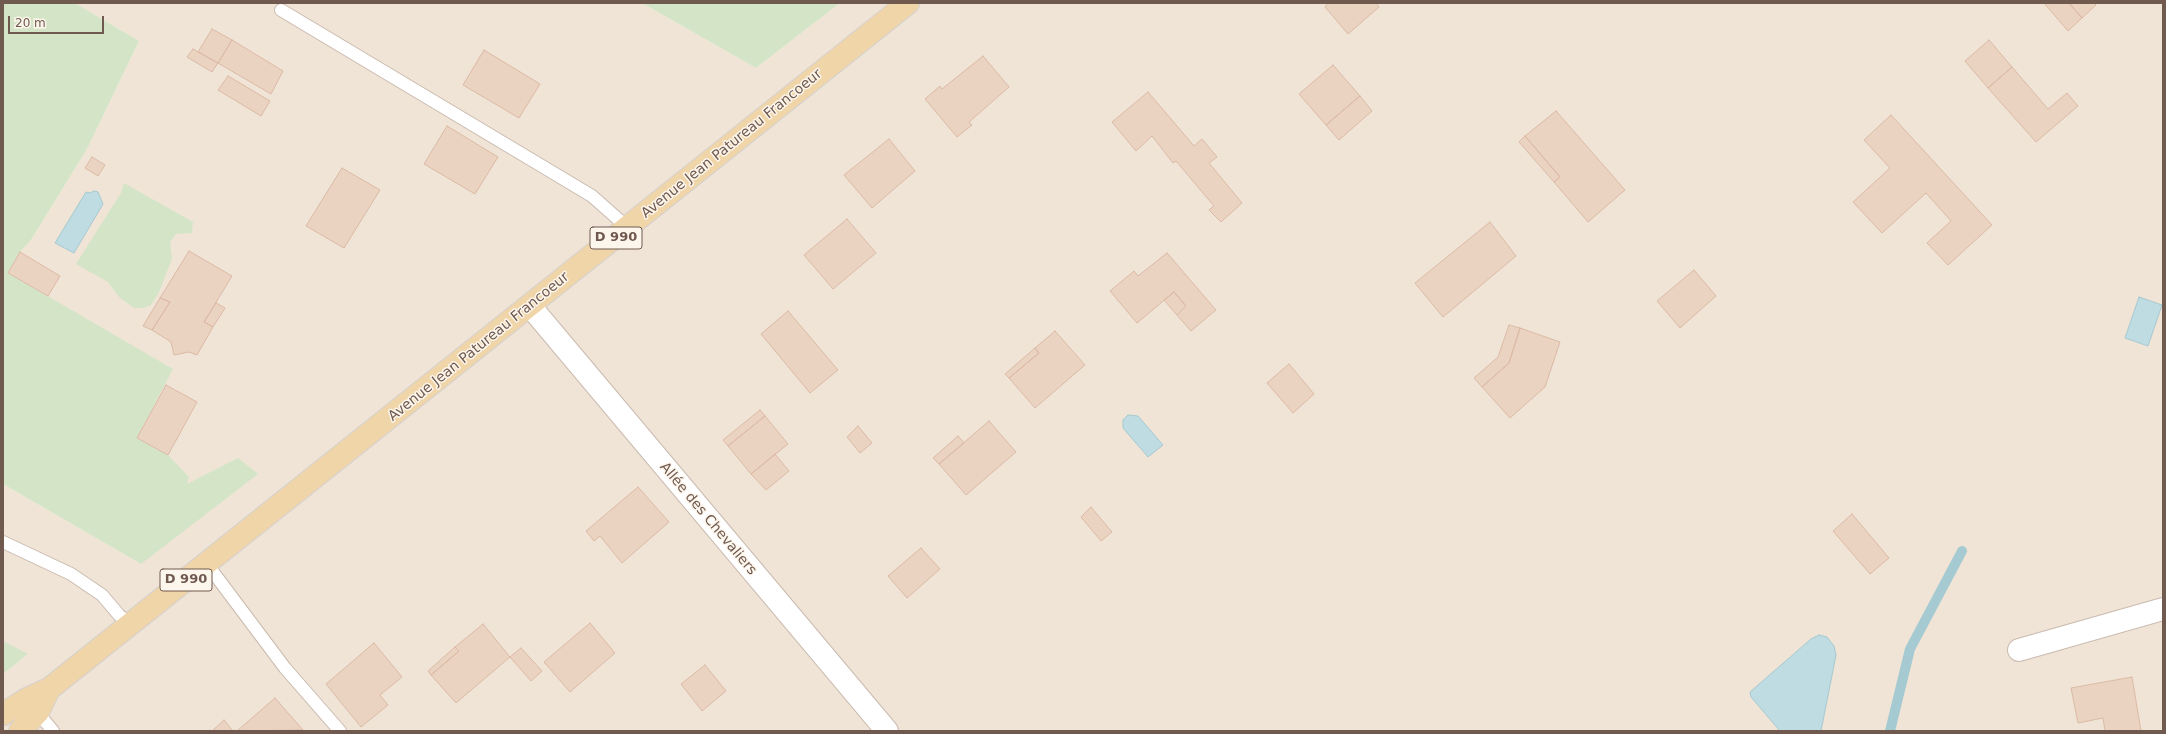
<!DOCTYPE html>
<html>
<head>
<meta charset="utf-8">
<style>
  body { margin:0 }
  #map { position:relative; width:2166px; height:734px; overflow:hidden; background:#f9f2e7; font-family:"DejaVu Sans",sans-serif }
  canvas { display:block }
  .frame { position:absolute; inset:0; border:4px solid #705a4f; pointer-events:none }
  .scale { position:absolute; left:8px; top:16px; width:96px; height:18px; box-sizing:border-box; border:2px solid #705a4f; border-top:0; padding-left:5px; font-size:12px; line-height:14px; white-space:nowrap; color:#705a4f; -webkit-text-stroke:3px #fdf6ed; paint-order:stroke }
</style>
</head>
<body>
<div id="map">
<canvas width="2166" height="734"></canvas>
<div class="frame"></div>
<div class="scale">20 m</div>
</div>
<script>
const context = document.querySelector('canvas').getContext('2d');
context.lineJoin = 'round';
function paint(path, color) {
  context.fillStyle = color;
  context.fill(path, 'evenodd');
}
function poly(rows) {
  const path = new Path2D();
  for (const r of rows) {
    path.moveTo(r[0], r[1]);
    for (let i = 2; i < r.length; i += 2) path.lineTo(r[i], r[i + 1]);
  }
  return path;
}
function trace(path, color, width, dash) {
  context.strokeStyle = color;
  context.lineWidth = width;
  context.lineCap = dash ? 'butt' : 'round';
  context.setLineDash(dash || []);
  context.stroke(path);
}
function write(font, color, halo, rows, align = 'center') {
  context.font = font + ' "DejaVu Sans",sans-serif';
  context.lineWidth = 3;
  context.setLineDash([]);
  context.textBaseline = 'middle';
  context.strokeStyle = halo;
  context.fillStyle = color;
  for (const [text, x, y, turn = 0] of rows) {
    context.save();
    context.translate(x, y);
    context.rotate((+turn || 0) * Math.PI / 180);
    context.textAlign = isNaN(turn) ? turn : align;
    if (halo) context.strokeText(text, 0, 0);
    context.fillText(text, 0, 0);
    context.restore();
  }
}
paint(poly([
  [75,3,642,3,756,68,840,3,2163,3,2163,731,3,731,3,674,27,655,3,641,3,484,141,564,19,407,48,296,8,273,20,252,31,240,87,149,139,41]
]), '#f0e4d6');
paint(poly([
  [3,3,75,3,139,41,87,149,31,240,20,252,8,273,173,369,137,438,168,455,189,477,187,484,238,458,258,474,141,564,3,484],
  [642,3,840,3,756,68],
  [124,183,193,222,192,233,176,234,170,242,172,259,159,292,151,305,144,308,134,308,119,297,108,282,76,264,121,193],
  [3,641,28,654,3,674]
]), '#d4e5c7');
const water = poly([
  [94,191,98,192,103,204,74,253,55,243,86,192,90,193,94,191],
  [2139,297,2162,305,2148,346,2125,338,2139,297],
  [1128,415,1138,416,1163,445,1148,457,1123,428,1123,420,1128,415],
  [1819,635,1827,637,1834,646,1836,655,1821,731,1780,731,1751,697,1750,692,1811,639,1819,635]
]);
paint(water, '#bedce1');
trace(water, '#a6cad1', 1);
trace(poly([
  [1890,731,1910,649,1962,551]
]), '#a6cad1', 10);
const building = poly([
  [1328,3,1376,3,1379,7,1348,34,1325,7,1328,3],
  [2044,3,2069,3,2082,18,2068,31,2044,3],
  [2069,3,2094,3,2096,5,2082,18,2069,3],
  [212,29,232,40,218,63,198,52,212,29],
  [232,40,283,71,271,94,218,63,232,40],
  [1989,40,2012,67,1988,88,1965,61,1989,40],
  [193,49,218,63,212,72,187,57,193,49],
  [484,50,540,84,519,118,463,85,484,50],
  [983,56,1009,87,969,122,972,125,957,137,925,99,940,86,942,89,983,56],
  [1333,65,1360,96,1326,125,1299,94,1333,65],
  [2012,67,2048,109,2067,93,2078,106,2036,142,1988,88,2012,67],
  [228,76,270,101,261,116,218,90,228,76],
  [1148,92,1194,146,1202,139,1217,157,1209,163,1242,203,1221,222,1209,210,1214,206,1176,161,1173,163,1152,136,1136,151,1112,122,1148,92],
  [1360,96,1372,111,1339,140,1326,125,1360,96],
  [1556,111,1625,190,1588,222,1554,182,1560,177,1525,136,1556,111],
  [1891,115,1992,225,1948,265,1927,243,1951,221,1926,193,1882,233,1853,202,1890,168,1864,140,1891,115],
  [447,126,498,157,475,194,424,164,447,126],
  [1525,136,1560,177,1554,182,1519,142,1525,136],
  [889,139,915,171,872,208,844,175,889,139],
  [92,157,105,165,98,176,85,168,92,157],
  [342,168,380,190,344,248,306,226,342,168],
  [847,219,876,253,833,289,804,255,847,219],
  [1490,222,1516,256,1443,317,1415,283,1490,222],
  [189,251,232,276,204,322,213,327,197,355,189,352,174,355,171,342,152,330,170,302,160,298,189,251],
  [20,252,60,276,48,296,8,273,20,252],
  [1167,253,1216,310,1191,331,1177,315,1186,306,1174,292,1137,323,1110,291,1134,271,1138,276,1167,253],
  [1694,270,1716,296,1680,328,1657,301,1694,270],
  [1174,292,1186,306,1177,315,1164,300,1174,292],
  [160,298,170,302,152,330,143,326,160,298],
  [216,303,225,308,213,327,204,322,216,303],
  [788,311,838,370,810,393,761,334,788,311],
  [1509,325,1520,328,1509,363,1482,387,1474,378,1498,357,1509,325],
  [1520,328,1560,342,1545,387,1510,418,1482,387,1509,363,1520,328],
  [1055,331,1085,365,1035,408,1009,378,1039,353,1035,348,1055,331],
  [1035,348,1039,353,1009,378,1005,374,1035,348],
  [1289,364,1314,394,1293,413,1267,383,1289,364],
  [166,385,197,402,168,455,137,438,166,385],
  [760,410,765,416,728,446,723,440,760,410],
  [765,416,788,444,751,474,728,446,765,416],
  [989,421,1016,452,966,495,939,464,989,421],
  [858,426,872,443,860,453,847,437,858,426],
  [958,436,964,443,939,464,933,458,958,436],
  [775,454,789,471,766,490,751,474,775,454],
  [638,487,669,522,622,563,600,536,594,541,586,531,638,487],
  [1091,507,1112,532,1101,541,1081,517,1091,507],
  [1852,514,1889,558,1870,574,1833,531,1852,514],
  [921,548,940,569,907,598,888,576,921,548],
  [590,623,615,653,570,692,544,662,590,623],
  [483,624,510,657,456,703,431,675,459,651,455,647,483,624],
  [374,643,402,677,380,695,388,705,361,727,326,684,374,643],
  [455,647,459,651,431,675,428,671,455,647],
  [521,648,542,671,531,681,510,657,521,648],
  [705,665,726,691,702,711,681,684,705,665],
  [2132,677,2141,731,2105,731,2103,718,2078,723,2071,688,2132,677],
  [275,698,303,730,237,731,275,698],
  [224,720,233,731,212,731,224,720]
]);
paint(building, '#ebd3c2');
trace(building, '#dcbaa5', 1);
const lane = poly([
  [281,10,592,196,628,228],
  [3,542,71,574,102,595,119,615,131,625],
  [207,564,285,668,340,731],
  [34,708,53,731]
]);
const street = poly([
  [530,306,887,731],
  [2019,650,2163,609]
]);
const primary = poly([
  [3,714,27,699,49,689,908,3],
  [20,731,38,712,49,689]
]);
trace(lane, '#cabaaf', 14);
trace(street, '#cabaaf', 24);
trace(primary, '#d7d1ce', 24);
trace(lane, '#fff', 12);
trace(street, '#fff', 22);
trace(primary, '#f0d5a8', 22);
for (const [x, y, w] of [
  [616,238,52],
  [186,580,52]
]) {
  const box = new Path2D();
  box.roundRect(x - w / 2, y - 11, w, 22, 3);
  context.fillStyle = '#fdf6ed';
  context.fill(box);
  trace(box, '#705a4f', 1);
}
write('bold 13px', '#705a4f', null, [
  ["D 990",616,238],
  ["D 990",186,580]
]);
write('14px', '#705a4f', '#fdf6ed', [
  ["Avenue Jean Patureau Francoeur",732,144,-39],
  ["Avenue Jean Patureau Francoeur",479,347,-39],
  ["Allée des Chevaliers",708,519,50]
]);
</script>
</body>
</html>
